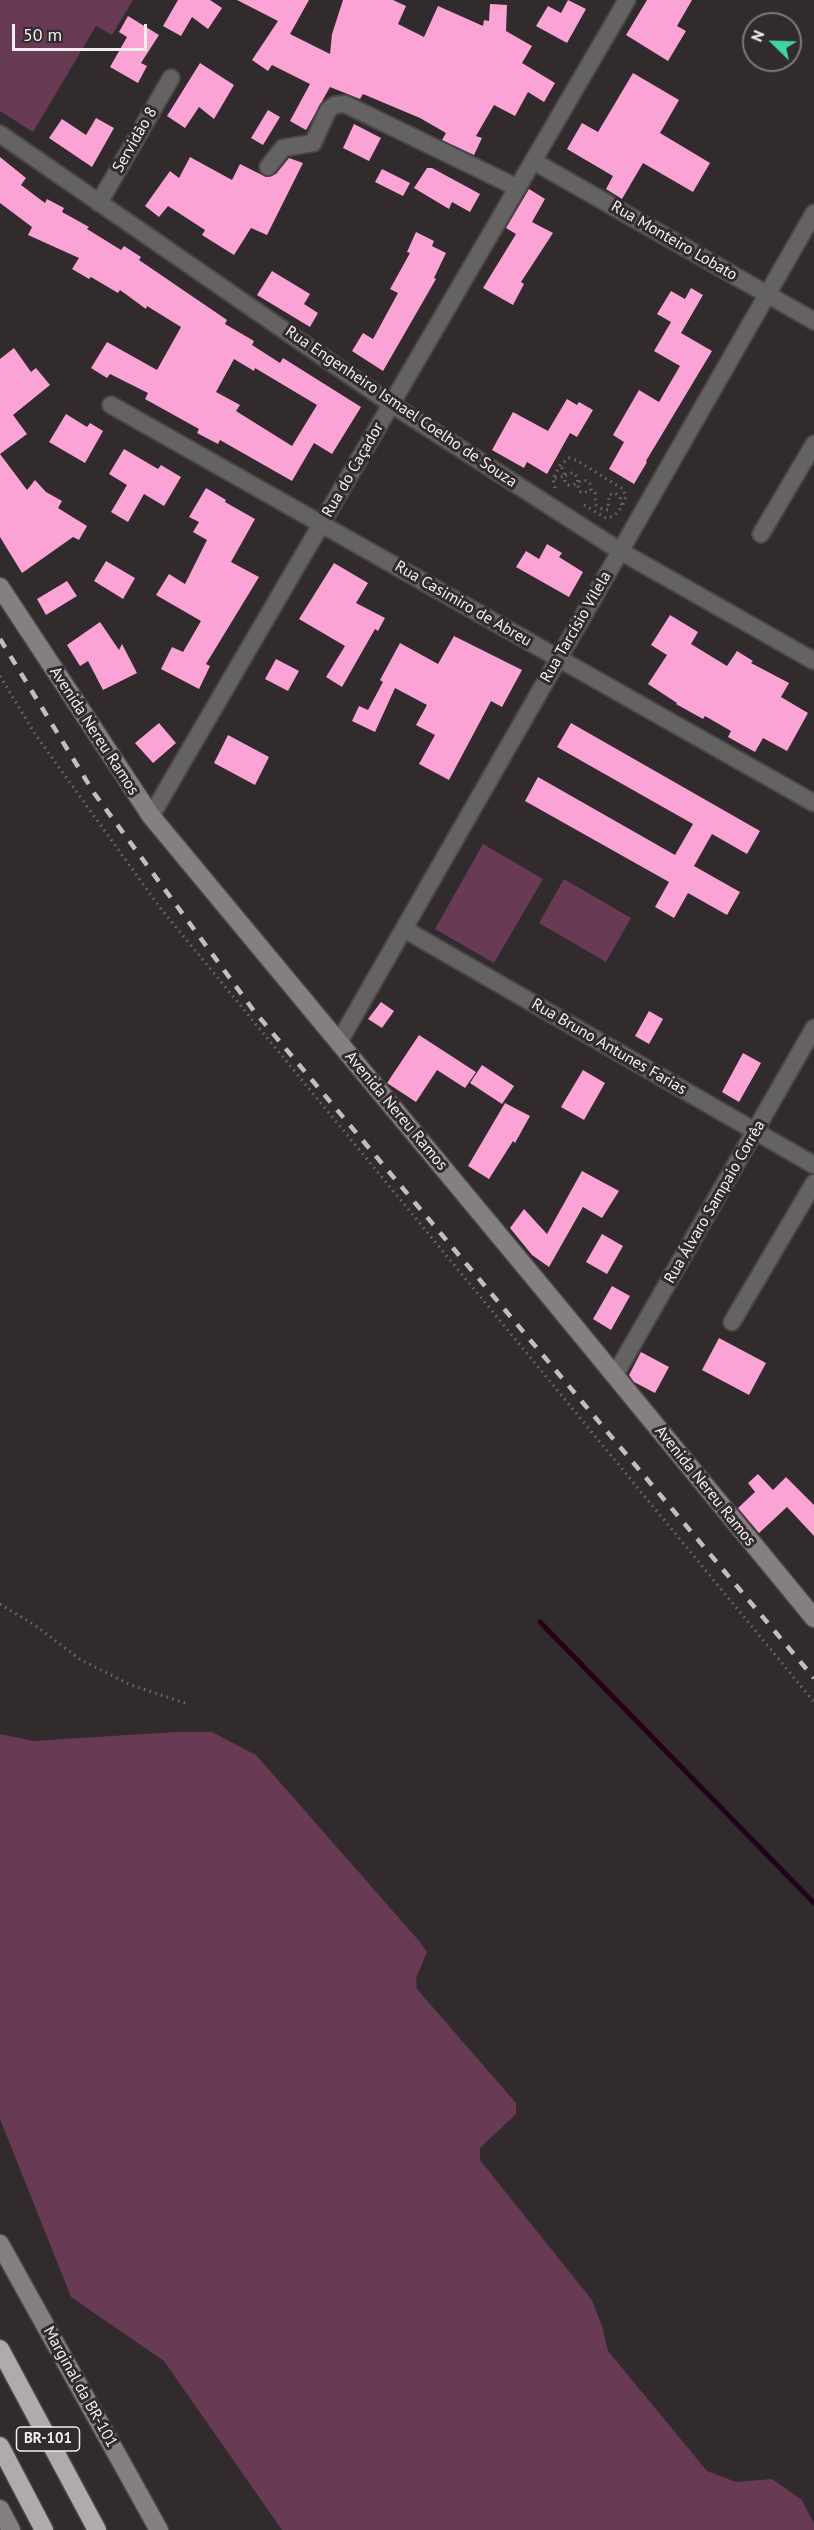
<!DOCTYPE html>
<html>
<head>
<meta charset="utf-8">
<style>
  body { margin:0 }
  #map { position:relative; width:814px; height:2530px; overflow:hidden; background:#312b2e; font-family:"PT Sans",sans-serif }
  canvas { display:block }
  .north { position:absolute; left:742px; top:12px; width:60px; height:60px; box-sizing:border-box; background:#312b2e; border:2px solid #7e797c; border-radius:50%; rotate:293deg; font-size:16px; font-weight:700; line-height:24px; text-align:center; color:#f2eef0 }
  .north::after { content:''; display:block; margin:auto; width:21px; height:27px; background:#41d4a1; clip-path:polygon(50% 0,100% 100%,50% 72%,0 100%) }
  .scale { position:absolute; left:12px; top:24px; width:135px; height:27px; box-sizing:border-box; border:3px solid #f2eef0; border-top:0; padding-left:8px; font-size:18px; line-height:21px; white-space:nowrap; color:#f2eef0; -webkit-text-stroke:4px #312b2e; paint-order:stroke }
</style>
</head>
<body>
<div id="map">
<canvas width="814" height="2530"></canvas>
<div class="north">N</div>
<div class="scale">50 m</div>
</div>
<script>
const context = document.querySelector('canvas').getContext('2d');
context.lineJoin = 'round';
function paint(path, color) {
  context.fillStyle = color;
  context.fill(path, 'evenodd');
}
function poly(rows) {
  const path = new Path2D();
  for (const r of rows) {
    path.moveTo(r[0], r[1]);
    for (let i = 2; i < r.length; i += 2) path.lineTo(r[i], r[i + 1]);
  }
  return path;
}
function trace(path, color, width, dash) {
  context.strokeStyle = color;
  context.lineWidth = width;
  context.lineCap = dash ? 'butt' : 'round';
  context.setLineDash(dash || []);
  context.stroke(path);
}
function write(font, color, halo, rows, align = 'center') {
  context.font = font + ' "PT Sans",sans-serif';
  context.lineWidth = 6;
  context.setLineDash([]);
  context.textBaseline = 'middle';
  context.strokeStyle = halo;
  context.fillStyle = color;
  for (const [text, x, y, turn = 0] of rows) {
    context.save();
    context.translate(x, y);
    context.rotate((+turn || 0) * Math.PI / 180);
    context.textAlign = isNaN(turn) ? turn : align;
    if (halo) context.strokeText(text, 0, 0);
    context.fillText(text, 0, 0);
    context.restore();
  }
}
paint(poly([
  [0,0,133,0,112,35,96,26,33,132,0,111],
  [483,844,543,879,494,963,435,929],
  [564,879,631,918,606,962,539,923],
  [176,1732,212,1732,256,1755,420,1942,427,1952,416,1978,417,1989,516,2103,516,2114,480,2148,480,2160,592,2300,602,2326,608,2351,707,2471,736,2482,772,2479,802,2500,814,2524,814,2530,282,2530,164,2361,71,2297,0,2119,0,1734,33,1741]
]), '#683a54');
trace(poly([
  [540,1622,814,1903]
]), '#250118', 5);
paint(poly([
  [178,0,210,0,222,8,208,29,192,17,181,36,163,26],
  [237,0,309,0,290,34,330,54,332,34,343,0,393,0,406,6,398,24,424,37,438,6,483,26,484,20,489,21,490,4,507,5,506,31,532,46,522,63,555,83,544,102,528,92,515,116,494,105,476,136,482,138,474,155,442,140,446,133,420,118,363,94,360,99,330,87,306,130,290,121,310,84,272,65,268,71,252,60,278,21],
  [568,0,586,9,567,43,536,26,548,6,561,13],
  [647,0,692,0,677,26,686,31,668,61,626,35],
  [128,16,159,35,141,63,147,66,138,83,110,67,127,37,119,32],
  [200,63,234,85,214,119,199,107,185,128,167,116],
  [633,73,679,100,660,133,710,163,693,192,643,163,622,199,606,189,613,176,567,149,582,123,598,132],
  [268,110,280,117,263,145,251,138],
  [96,118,114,128,92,167,49,138,62,119,86,135],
  [354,124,381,138,369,161,343,148],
  [0,157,26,178,21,185,45,203,47,199,64,208,62,212,89,227,87,229,121,250,124,246,141,257,139,260,227,320,225,324,254,341,252,345,280,363,283,358,361,407,332,454,314,443,292,481,220,440,218,444,197,433,199,429,145,399,148,393,110,374,107,378,91,368,107,342,157,370,181,327,147,306,146,309,120,290,118,293,91,277,89,279,72,269,79,258,28,235,32,227,0,203],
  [234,359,254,371,255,368,317,405,292,446,236,411,240,405,216,392],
  [190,157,232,180,240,164,266,177,276,174,289,158,303,163,267,235,251,228,234,255,202,235,205,230,168,206,159,217,145,206,170,171,179,178],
  [427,168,432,168,480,194,470,212,452,202,449,209,414,188],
  [382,169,410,183,403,196,375,182],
  [529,189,545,199,532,222,553,233,521,282,524,284,513,305,483,288,516,234,506,228],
  [416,232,434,241,432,246,446,253,434,278,436,279,383,371,352,351,363,333,373,339,398,293,390,289,410,253,407,252],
  [272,271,310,294,304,304,318,313,310,327,257,295],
  [691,288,703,295,681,333,712,351,646,461,647,462,634,484,609,469,624,442,613,435,639,390,659,402,680,366,654,351,671,322,657,314,671,291,685,299],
  [14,348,31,372,36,368,50,385,13,415,27,434,0,454,27,490,35,480,46,492,62,501,58,508,87,526,79,540,73,537,22,573,0,537,0,359],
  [567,399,577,405,579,402,593,410,577,437,570,433,547,474,527,462,524,468,492,450,513,412,548,431],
  [66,414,87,427,90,423,103,431,85,463,49,442],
  [124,449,158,469,161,465,181,477,164,506,144,494,128,522,111,512,127,485,109,474],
  [206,488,226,500,225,502,255,519,231,562,259,577,206,664,210,666,199,689,161,669,172,647,183,652,201,621,156,595,169,574,185,584,207,540,193,532,199,522,189,517],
  [547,544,562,553,559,557,583,572,569,597,516,567,526,551,539,559],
  [106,561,135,578,123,599,94,581],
  [334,563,368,583,356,603,385,618,378,631,375,629,342,687,326,677,345,646,299,619],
  [67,581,77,596,46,615,37,599],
  [670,615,698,632,691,644,727,666,737,651,753,661,751,663,789,683,781,697,808,713,787,751,763,738,755,752,728,737,731,731,705,716,703,719,676,704,677,703,648,684,667,655,651,645],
  [100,622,119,650,122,644,137,673,103,690,88,661,80,666,67,645],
  [454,636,522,670,502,707,491,701,449,780,419,764,435,735,416,725,427,705,395,688,375,732,352,721,359,706,368,710,383,682,380,680,400,643,438,664],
  [276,659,299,671,288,691,265,679],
  [159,723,176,743,153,763,135,743],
  [571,723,760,831,747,854,712,834,694,866,740,892,727,915,688,893,674,918,655,907,669,882,525,801,538,777,675,855,693,824,557,747],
  [228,735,269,757,255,785,214,763],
  [381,1002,394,1011,382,1028,368,1019],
  [649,1011,663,1019,649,1044,635,1036],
  [419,1035,476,1072,465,1088,437,1070,416,1102,387,1083],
  [743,1053,761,1063,739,1102,722,1092],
  [482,1065,514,1086,502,1104,470,1083],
  [583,1070,605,1083,584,1120,561,1107],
  [505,1103,530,1116,515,1143,513,1141,489,1179,468,1166],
  [582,1171,619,1191,602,1218,583,1207,549,1267,532,1255,510,1228,524,1209,547,1234],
  [602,1234,623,1246,607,1274,586,1262],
  [612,1286,630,1296,611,1330,593,1319],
  [719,1338,766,1363,749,1395,702,1370],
  [641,1352,669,1367,655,1393,634,1382,629,1375],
  [758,1474,773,1490,786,1477,814,1505,814,1536,787,1507,759,1533,738,1508,755,1492,748,1483]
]), '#fba3d4');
const street = poly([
  [0,134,391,404,620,551,814,661],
  [533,161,814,321],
  [268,167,283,148,313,143,328,110,335,105,345,104,518,188],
  [99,203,171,78],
  [111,405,814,803],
  [761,534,814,444],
  [151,816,627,0],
  [404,929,814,1165],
  [339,1042,814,213],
  [732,1322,814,1183],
  [615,1375,814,1028]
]);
const secondary = poly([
  [0,587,151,816,556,1304,814,1618],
  [0,2244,159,2530],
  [0,2509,11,2530]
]);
const highway = poly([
  [0,2349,97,2530],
  [0,2446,44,2530]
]);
trace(street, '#4c4649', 20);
trace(secondary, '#4c4649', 21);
trace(highway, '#4c4649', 21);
trace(poly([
  [555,478,565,476,561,465],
  [555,488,553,478,561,464,569,458,576,460,623,489,626,497,622,507],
  [584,505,606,518,614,516,622,507,620,497,615,493,609,495,608,510,602,509,596,505,595,493,591,490,591,485,588,481,583,480,573,485,568,485,565,481,565,476,569,473,574,473,578,478,577,483,578,486,579,491,583,493,591,490],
  [0,676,35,734,161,909,814,1702],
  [0,1604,36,1626,81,1660,131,1685,185,1703]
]), '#706b6d', 3, [1.5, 4.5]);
trace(street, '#656263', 16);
trace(secondary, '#847f81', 18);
trace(highway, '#b1aaad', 18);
trace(poly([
  [0,639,94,793,254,1011,814,1678]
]), '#c2bdbf', 4.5, [10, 10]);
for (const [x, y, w] of [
  [48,2439,63]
]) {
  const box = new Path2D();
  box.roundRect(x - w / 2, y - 12, w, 24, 4.5);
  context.fillStyle = '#312b2e';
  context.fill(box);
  trace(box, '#f2eef0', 1.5);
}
write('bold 15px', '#f2eef0', null, [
  ["BR-101",48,2439]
]);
write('16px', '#f2eef0', '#312b2e', [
  ["Servidão 8",135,140,-60],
  ["Rua Monteiro Lobato",674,241,30],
  ["Rua Engenheiro Ismael Coelho de Souza",401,407,34],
  ["Rua do Caçador",353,470,-60],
  ["Rua Casimiro de Abreu",463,604,30],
  ["Rua Tarcísio Vilela",576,627,-60],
  ["Avenida Nereu Ramos",94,731,57],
  ["Rua Bruno Antunes Farias",609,1047,30],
  ["Avenida Nereu Ramos",396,1111,50],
  ["Rua Álvaro Sampaio Corrêa",715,1202,-60],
  ["Avenida Nereu Ramos",705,1486,51],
  ["Marginal da BR-101",80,2387,61]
]);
</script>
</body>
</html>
